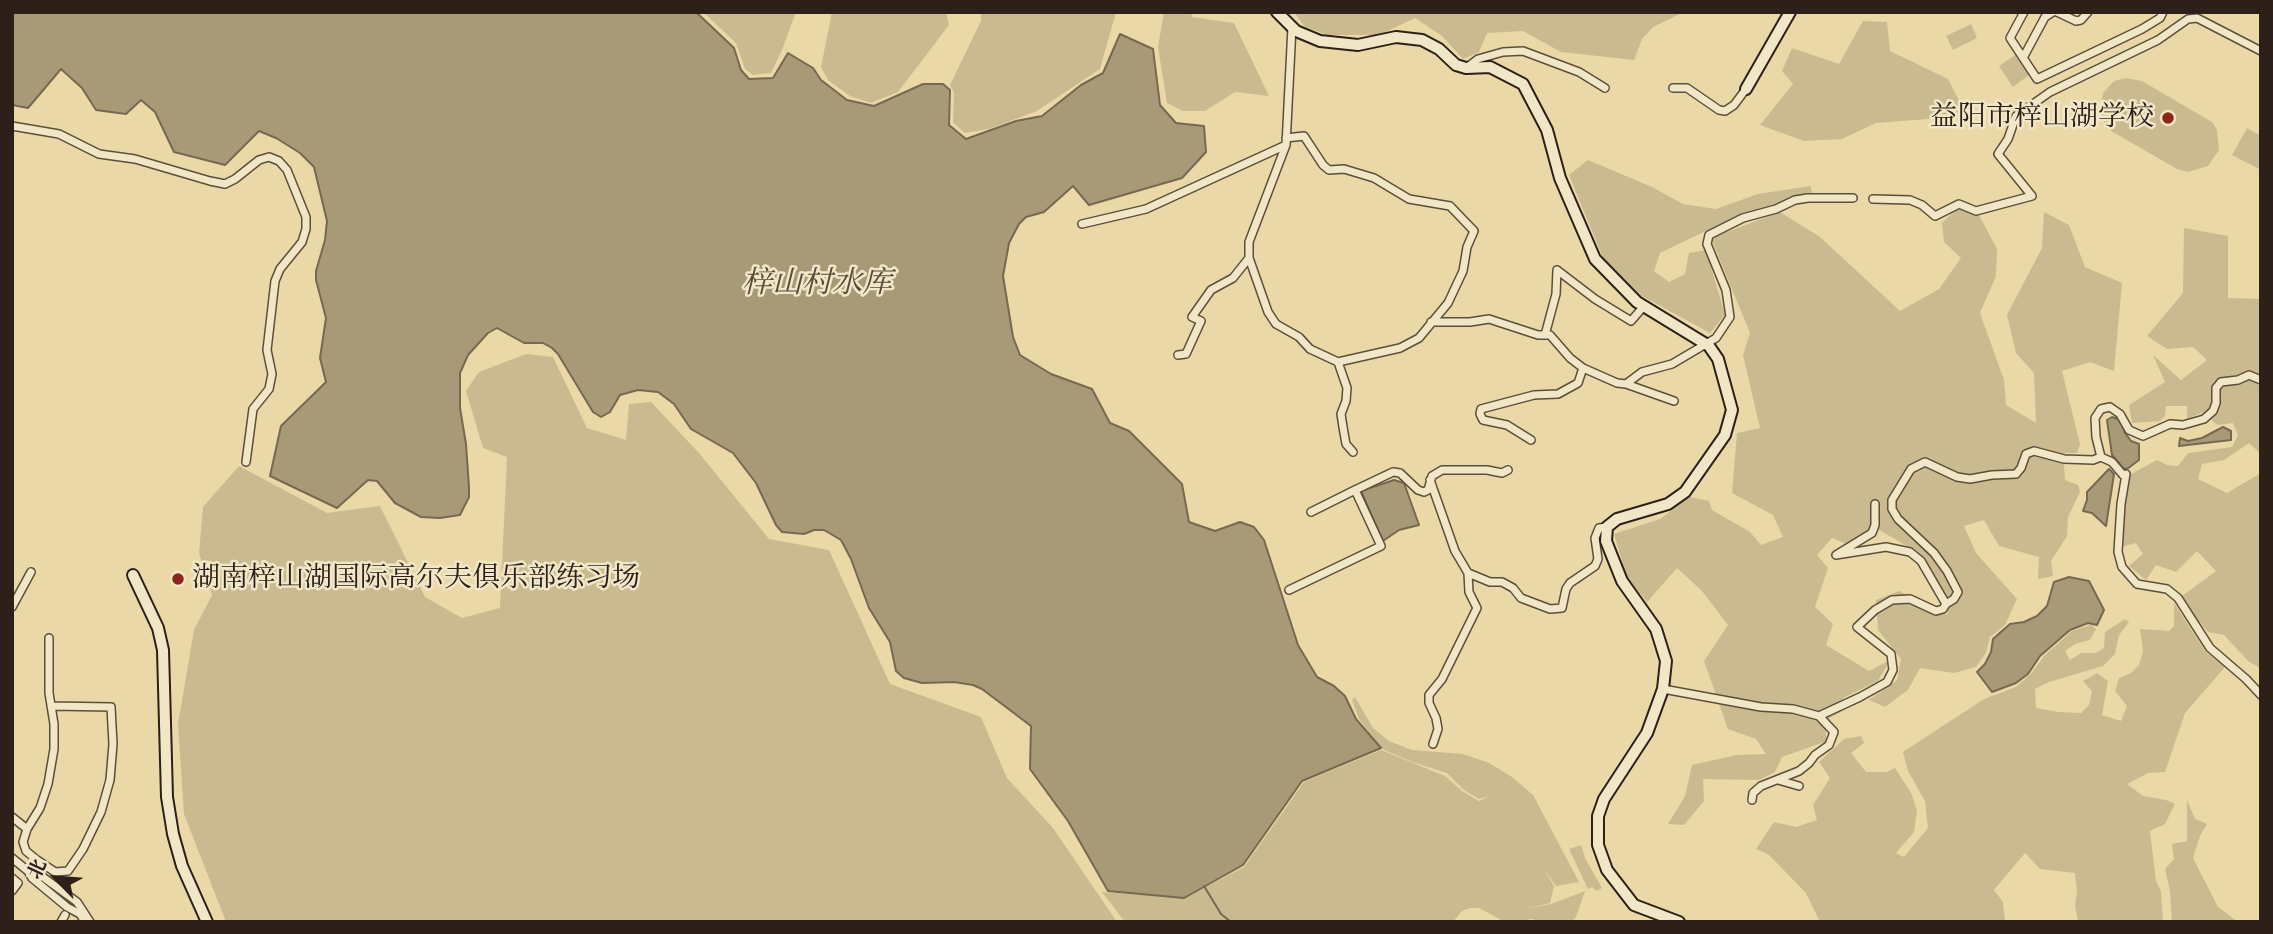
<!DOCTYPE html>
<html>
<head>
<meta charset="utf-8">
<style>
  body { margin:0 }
  #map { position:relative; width:2273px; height:934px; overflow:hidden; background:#ead9a7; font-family:"Libre Bodoni","Noto Serif SC",serif }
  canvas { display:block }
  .frame { position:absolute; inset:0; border:14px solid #2c2019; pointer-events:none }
  .north { position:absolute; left:21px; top:843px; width:70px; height:70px; -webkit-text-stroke:5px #f1e6c6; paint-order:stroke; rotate:295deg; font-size:19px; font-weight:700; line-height:28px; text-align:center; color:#2c2019 }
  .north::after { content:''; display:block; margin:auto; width:24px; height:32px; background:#2c2019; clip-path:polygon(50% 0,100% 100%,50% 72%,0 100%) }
</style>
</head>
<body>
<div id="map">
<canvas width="2273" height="934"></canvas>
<div class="frame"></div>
<div class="north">北</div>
</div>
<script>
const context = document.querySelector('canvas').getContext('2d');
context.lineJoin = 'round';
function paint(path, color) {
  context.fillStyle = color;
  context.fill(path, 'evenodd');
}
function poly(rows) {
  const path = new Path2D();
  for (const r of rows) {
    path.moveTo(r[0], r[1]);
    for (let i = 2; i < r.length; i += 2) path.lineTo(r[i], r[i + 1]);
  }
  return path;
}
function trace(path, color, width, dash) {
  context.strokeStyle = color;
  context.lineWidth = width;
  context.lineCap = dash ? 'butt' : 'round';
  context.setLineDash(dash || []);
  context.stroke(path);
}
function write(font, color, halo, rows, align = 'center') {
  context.font = font + ' "Libre Bodoni","Noto Serif SC",serif';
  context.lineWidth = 5;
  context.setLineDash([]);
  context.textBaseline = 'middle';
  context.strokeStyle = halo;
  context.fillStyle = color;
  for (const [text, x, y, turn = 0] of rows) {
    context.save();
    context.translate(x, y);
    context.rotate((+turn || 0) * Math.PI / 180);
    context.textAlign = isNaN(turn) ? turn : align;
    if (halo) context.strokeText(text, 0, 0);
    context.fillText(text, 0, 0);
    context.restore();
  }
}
paint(poly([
  [703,12,796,12,782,50,771,73,753,75,745,69,736,43],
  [832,12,946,12,949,25,898,92,871,103,850,96,828,80,821,67],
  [981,12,1116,12,1100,69,1037,111,989,129,965,133,953,122,954,93,950,85,981,21],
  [1164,12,1191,12,1192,17,1234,23,1269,96,1235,92,1205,111,1183,111,1167,103,1158,47],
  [1294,12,1684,12,1653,27,1642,39,1634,60,1561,52,1523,31,1487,33,1479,52,1463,59,1442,36,1415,18,1379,35,1327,35,1304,26],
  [1863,21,1887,22,1890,51,1948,79,1967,116,1876,123,1842,139,1804,141,1760,125,1793,84,1782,71,1792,48,1839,64],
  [1971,24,1977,38,1953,50,1946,36],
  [2015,55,2029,75,2013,87,1999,66],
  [2126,78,2142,81,2212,122,2217,130,2219,150,2208,166,2188,172,2177,169,2106,128,2100,110,2103,93,2114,81],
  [2247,128,2261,136,2261,170,2232,155],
  [1588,160,1652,187,1683,204,1716,209,1758,194,1811,186,1812,194,1743,213,1660,253,1654,271,1669,282,1685,274,1689,253,1706,250,1725,315,1710,333,1642,296,1603,258,1569,175],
  [1959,207,1979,215,1997,249,1996,276,1980,313,2004,380,2006,405,2036,423,2034,373,2016,353,2007,315,2042,248,2044,212,2069,225,2085,267,2122,283,2114,371,2090,362,2062,371,2080,444,2077,453,2065,453,2064,465,2065,480,2078,485,2080,492,2068,517,2067,536,2051,561,2053,576,2038,579,2039,557,1999,546,1984,520,1964,526,1976,553,2017,599,2005,625,1990,637,1986,653,1976,667,1954,673,1920,668,1908,690,1885,707,1869,700,1897,680,1901,659,1878,630,1876,600,1899,591,1948,615,1944,593,1916,551,1874,527,1852,546,1832,538,1817,555,1828,568,1815,607,1833,624,1826,645,1869,671,1890,660,1878,681,1843,698,1841,712,1824,721,1827,741,1782,757,1775,772,1759,780,1703,779,1704,801,1684,825,1668,824,1685,796,1692,765,1736,755,1766,754,1756,739,1728,729,1704,661,1728,625,1702,591,1677,568,1647,602,1627,577,1614,534,1660,519,1690,497,1709,501,1712,510,1750,532,1761,545,1783,537,1773,515,1732,493,1737,433,1760,428,1743,355,1750,333,1711,238,1780,212,1820,237,1900,311,1939,289,1961,258,1944,242,1942,223],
  [2184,228,2228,236,2228,298,2261,299,2261,454,2249,443,2224,460,2202,464,2198,479,2227,493,2261,473,2261,668,2249,662,2224,635,2208,632,2194,616,2182,596,2216,571,2197,551,2176,572,2156,565,2146,580,2129,566,2143,554,2136,543,2117,548,2120,494,2131,474,2157,460,2167,465,2178,466,2188,453,2232,447,2238,435,2233,423,2218,425,2212,421,2209,410,2187,419,2187,406,2166,406,2165,416,2160,421,2132,423,2129,405,2165,382,2153,355,2181,380,2207,360,2193,347,2167,349,2147,336,2183,293],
  [526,354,553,357,587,428,626,440,629,404,651,402,699,453,769,539,829,550,890,684,981,717,1007,778,1053,828,1117,922,226,922,184,814,178,724,194,630,212,595,199,553,203,507,239,466,327,513,380,506,425,597,462,618,500,608,507,457,483,448,466,391,479,372],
  [2174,603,2206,652,2225,667,2185,713,2165,772,2148,773,2127,784,2143,796,2166,800,2175,804,2165,824,2150,831,2156,881,2161,891,2163,922,2078,922,2075,905,2077,891,2075,873,2040,869,2025,853,1994,890,2003,902,2005,922,1820,922,1806,893,1769,855,1756,849,1774,822,1796,827,1817,820,1813,805,1830,778,1819,762,1844,739,1861,736,1864,743,1851,753,1866,772,1886,772,1895,768,1911,793,1917,810,1914,832,1896,853,1904,857,1928,828,1925,801,1908,771,1903,752,1984,699,2016,687,2031,674,2044,656,2072,631,2091,625,2096,629,2090,640,2075,644,2065,651,2070,660,2081,653,2096,653,2104,648,2105,632,2125,619,2129,622,2119,635,2115,654,2103,666,2049,682,2035,689,2036,708,2058,712,2081,713,2089,705,2092,691,2083,681,2097,673,2108,681,2102,715,2121,721,2127,706,2115,691,2119,678,2131,673,2139,665,2143,651,2140,629,2169,631,2174,626],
  [1355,697,1373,728,1389,741,1412,750,1463,754,1489,763,1512,777,1533,795,1579,882,1556,886,1544,869,1554,886,1550,903,1525,909,1551,904,1585,891,1576,917,1571,922,1541,922,1532,919,1509,922,1501,920,1479,908,1470,908,1462,911,1453,922,1125,922,1102,892,1185,898,1244,867,1304,782,1381,750,1445,776,1462,791,1479,801,1490,796,1479,799,1464,790,1447,773,1412,762,1382,749,1359,719,1352,700],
  [2187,800,2195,819,2207,824,2200,836,2193,858,2218,907,2238,922,2172,922,2170,891,2165,869,2174,859,2172,844,2187,841],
  [1581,845,1585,858,1602,888,1597,891,1592,887,1588,889,1569,849]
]), '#caba8f');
const water = poly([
  [12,12,696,12,734,48,741,70,749,79,773,78,788,53,813,68,821,80,847,100,874,106,923,84,943,84,950,90,949,125,966,139,1016,121,1042,116,1081,85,1103,73,1120,34,1153,49,1160,105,1176,123,1204,126,1206,152,1182,178,1089,205,1073,186,1044,212,1026,217,1019,224,1009,243,1003,276,1013,337,1020,355,1051,374,1092,389,1110,423,1129,431,1182,484,1189,522,1215,531,1240,522,1254,527,1264,540,1298,645,1317,677,1334,686,1345,696,1356,719,1381,748,1302,781,1243,865,1184,898,1108,891,1068,821,1030,769,1031,726,982,689,973,685,954,682,922,683,904,678,896,671,890,642,869,608,851,559,841,540,824,530,814,530,804,534,782,532,776,525,756,483,733,453,691,429,674,404,658,392,638,390,620,395,610,412,601,417,593,412,558,354,552,348,543,343,524,343,497,328,488,333,468,355,460,373,460,408,466,444,469,487,469,497,460,515,440,518,421,517,395,503,377,481,368,480,337,508,270,476,281,426,326,382,320,358,326,318,316,280,316,271,325,240,327,221,314,167,300,153,276,138,259,131,225,165,174,152,155,112,141,100,126,114,96,110,82,88,61,69,28,108,12,105,12,12],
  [2112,417,2121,420,2125,433,2131,441,2139,444,2139,460,2127,469,2123,468,2112,455,2107,420,2112,417],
  [2223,427,2231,431,2231,440,2179,446,2180,438,2188,441,2202,438,2223,427],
  [2109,469,2114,474,2106,526,2092,513,2083,511,2087,500,2087,492,2109,469],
  [1394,480,1404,483,1419,525,1399,530,1383,541,1361,491,1394,480],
  [2069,577,2089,581,2104,610,2097,625,2088,623,2070,630,2040,656,2028,674,2016,683,1992,692,1977,672,1985,664,1991,652,1993,639,2010,624,2024,622,2037,616,2047,606,2054,582,2069,577]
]);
paint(water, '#a99a77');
trace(water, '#776951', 2);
trace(poly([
  [1204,886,1221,914,1231,922]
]), '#776951', 2);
const street = poly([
  [2024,12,2010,38,2037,79,2142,29,2160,18,2163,12],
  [2057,12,2076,21,2081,20,2088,12],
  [2023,58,2045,17,2053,12],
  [1466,68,1478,59,1503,52,1523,51,1579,72,1605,88],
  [1673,88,1687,88,1719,110,1725,111,1734,105,1746,89],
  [12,126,59,134,99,154,135,159,210,181,225,184,235,179,259,160,269,157,279,161,287,170,306,217,306,229,302,242,280,269,275,281,267,350,272,374,269,389,253,409,246,462],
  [1873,199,1910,200,1922,205,1935,216,1959,204,1976,211,2032,196,1998,154,2008,139,2016,116,2050,92,2158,40,2188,19,2197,18,2261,51],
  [1082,224,1146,209,1286,145,1292,27],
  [1249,258,1268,312,1276,324,1299,337,1310,349,1338,362,1400,348,1419,338,1448,303,1463,271,1467,247,1474,231,1450,206,1409,199,1374,178,1344,169,1329,170,1323,165,1304,136,1286,138],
  [1431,322,1470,322,1489,319,1538,335,1550,335,1570,358,1583,368,1617,383,1626,384,1642,372,1672,364,1716,338,1730,317,1726,290,1707,244,1709,235,1743,218,1776,209,1795,200,1808,198,1853,198],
  [1545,335,1556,294,1557,270,1595,299,1631,321,1644,306],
  [1178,355,1186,354,1201,321,1192,317,1211,290,1233,278,1249,258,1249,242,1286,145],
  [1338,362,1347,388,1346,401,1341,414,1343,427,1346,444,1353,452],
  [1626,384,1674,401],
  [1531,440,1507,425,1483,420,1480,414,1481,409,1534,395,1558,394,1578,383,1583,368],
  [2101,457,2096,437,2095,418,2101,409,2110,407,2120,414,2129,430,2143,436,2170,424,2183,425,2204,419,2213,411,2216,403,2216,388,2221,382,2238,380,2249,375,2261,380],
  [1430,480,1455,551,1468,573,1469,592,1477,608,1442,679,1429,695,1429,703,1436,718,1438,729,1433,744],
  [1355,490,1393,472,1400,473,1418,490,1424,492,1428,490,1432,476,1442,470,1487,470,1502,473,1508,470],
  [1468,573,1490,582,1502,582,1513,588,1521,598,1550,609,1562,608,1566,589,1570,583,1595,566,1598,559,1595,538,1599,528,1607,527],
  [1289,590,1381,546,1355,490,1311,512],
  [1946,604,1954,599,1958,592,1947,571,1934,553,1898,519,1892,509,1892,500,1911,469,1925,462,1957,477,1970,479,1992,475,2016,474,2021,468,2026,454,2034,451,2064,459,2093,460,2101,457,2112,462,2123,475,2126,474,2121,504,2118,552,2122,567,2137,584,2167,589,2178,598,2210,648,2246,679,2261,695],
  [12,607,31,572],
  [1663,689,1761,707,1793,709,1819,716,1834,732,1829,745,1815,755,1809,763,1799,771,1761,786,1753,793,1752,800],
  [1819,716,1860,697,1887,682,1893,670,1891,654,1857,627,1875,610,1892,600,1910,599,1936,611,1943,609,1946,604,1921,561,1910,552,1886,547,1836,555,1872,533,1875,525,1875,504],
  [1778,780,1799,786],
  [12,817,27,829],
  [12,858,28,871,32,878,67,907,80,914,85,922],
  [37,860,55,872,68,871,83,849,101,812,110,780,113,744,111,707,51,706],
  [28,871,37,860,26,851,23,842,27,829,40,808,48,784,54,749,54,724,49,693,49,638],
  [28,871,36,872,77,902,90,922],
  [12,878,18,883,12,891],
  [61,922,65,915]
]);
const secondary = poly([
  [1277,12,1296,31,1320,41,1358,45,1396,37,1422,40,1439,49,1456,65,1466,68,1490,67,1523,84,1547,130,1560,178,1595,259,1637,302,1709,346,1718,359,1732,410,1725,435,1685,492,1668,504,1617,519,1607,527,1606,541,1622,581,1656,629,1666,661,1663,689,1647,733,1604,799,1598,816,1598,845,1607,870,1634,905,1679,922],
  [1746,89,1790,12],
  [133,575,158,628,163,650,167,797,173,834,182,866,207,922]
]);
trace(street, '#5c4e3c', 10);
trace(secondary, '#2c2019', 14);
trace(street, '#f1e6c6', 7);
trace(secondary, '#f1e6c6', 10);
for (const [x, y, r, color] of [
  [2168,118,7,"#8f2418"],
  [178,579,7,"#8f2418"]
]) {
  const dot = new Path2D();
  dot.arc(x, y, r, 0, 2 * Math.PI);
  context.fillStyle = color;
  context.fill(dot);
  trace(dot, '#f1e6c6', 2.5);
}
write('28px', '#2c2019', '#f1e6c6', [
  ["益阳市梓山湖学校",2154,118],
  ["湖南梓山湖国际高尔夫俱乐部练习场",192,579,"left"]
], 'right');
write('italic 30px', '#584b3a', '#f1e6c6', [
  ["梓山村水库",817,285]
]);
</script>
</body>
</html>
